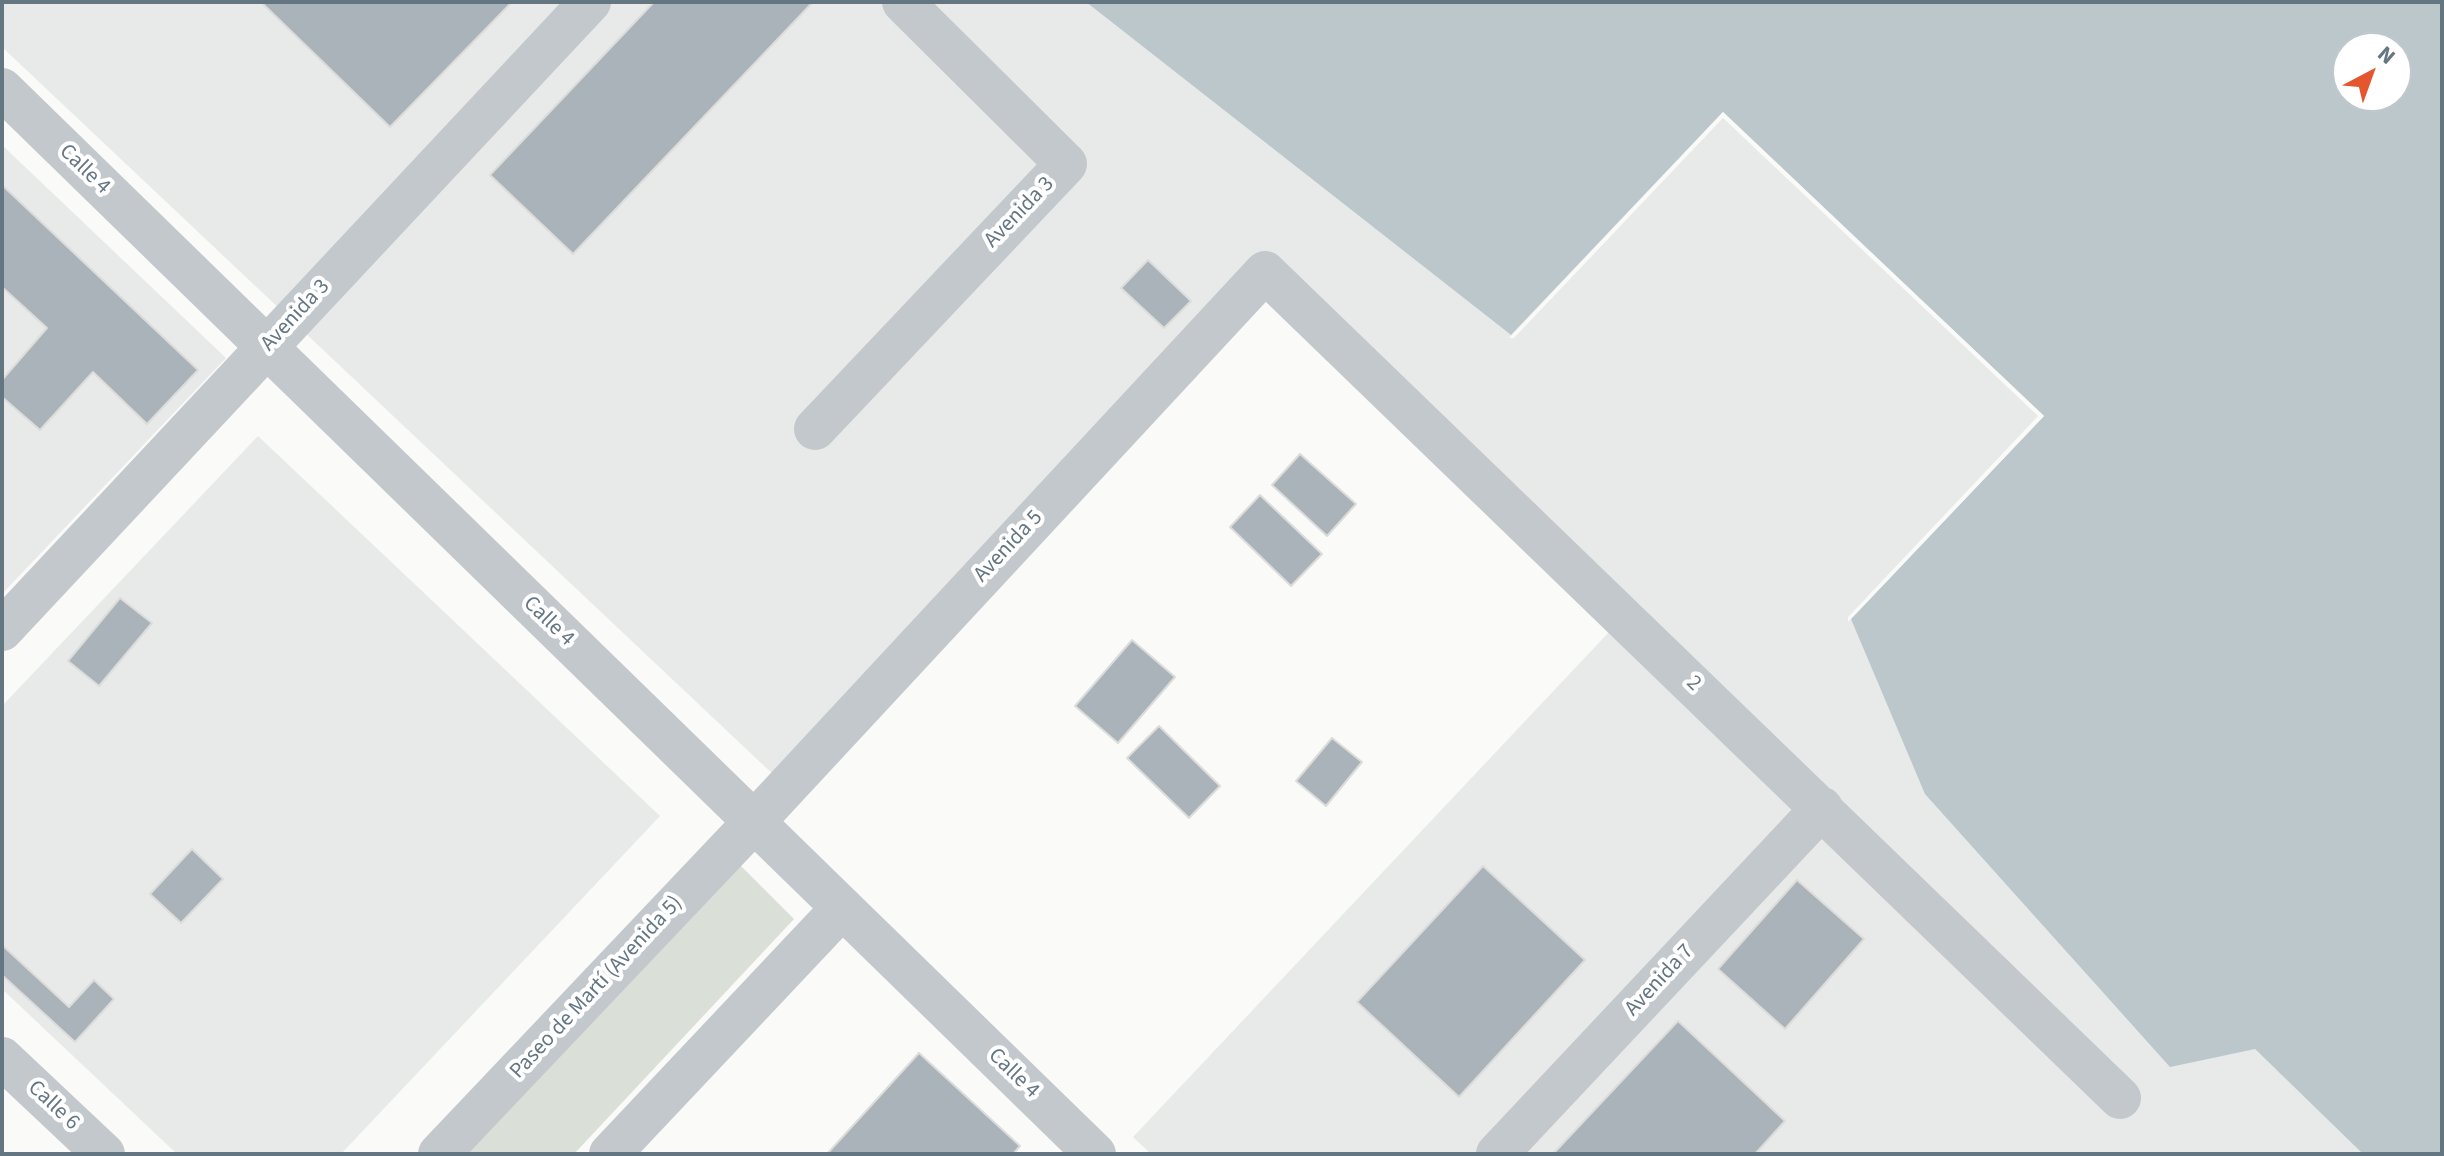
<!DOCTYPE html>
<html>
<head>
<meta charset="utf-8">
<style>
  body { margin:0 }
  #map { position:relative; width:2444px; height:1156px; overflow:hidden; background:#fafaf8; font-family:"Source Sans 3",sans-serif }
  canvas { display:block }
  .frame { position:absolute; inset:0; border:4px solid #657683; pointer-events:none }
  .north { position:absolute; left:2332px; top:32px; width:80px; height:80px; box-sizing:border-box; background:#fff; border:2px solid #c1c8cd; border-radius:50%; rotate:41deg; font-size:22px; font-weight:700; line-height:32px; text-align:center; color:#657683 }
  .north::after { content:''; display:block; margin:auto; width:28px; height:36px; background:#e4572e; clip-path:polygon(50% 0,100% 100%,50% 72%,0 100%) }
</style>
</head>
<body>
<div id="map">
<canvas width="2444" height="1156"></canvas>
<div class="frame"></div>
<div class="north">N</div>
</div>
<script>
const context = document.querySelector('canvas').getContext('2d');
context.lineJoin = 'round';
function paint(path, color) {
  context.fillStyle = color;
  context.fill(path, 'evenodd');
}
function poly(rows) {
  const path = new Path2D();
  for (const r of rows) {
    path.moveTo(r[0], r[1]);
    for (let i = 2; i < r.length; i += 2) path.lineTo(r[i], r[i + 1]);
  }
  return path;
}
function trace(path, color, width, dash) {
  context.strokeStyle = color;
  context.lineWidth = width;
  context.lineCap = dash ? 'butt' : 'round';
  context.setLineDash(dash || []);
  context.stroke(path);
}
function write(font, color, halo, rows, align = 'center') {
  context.font = font + ' "Source Sans 3",sans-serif';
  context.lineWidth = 8;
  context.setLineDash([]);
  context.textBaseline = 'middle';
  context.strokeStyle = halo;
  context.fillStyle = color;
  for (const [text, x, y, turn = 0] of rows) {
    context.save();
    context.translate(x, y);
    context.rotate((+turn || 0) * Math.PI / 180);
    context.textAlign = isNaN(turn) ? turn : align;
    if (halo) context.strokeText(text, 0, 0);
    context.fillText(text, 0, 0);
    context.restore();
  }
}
paint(poly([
  [2,2,1086,2,1511,335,1723,112,2044,416,1851,619,2255,1049,2363,1154,1151,1154,1133,1137,1626,614,1274,258,778,779,2,47],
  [2,145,226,358,2,594],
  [258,436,660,816,341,1154,177,1154,2,989,2,706]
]), '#e8e9e9');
paint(poly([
  [737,862,794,919,574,1154,463,1154]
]), '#dadfd7');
paint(poly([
  [1086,2,2442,2,2442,1154,2363,1154,2255,1049,2170,1067,1925,794,1851,619,2044,416,1723,112,1511,335],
  [2348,48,2396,48,2396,96,2348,96]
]), '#bbc7cb');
paint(poly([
  [1723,112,2044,416,1848,622,1848,617,2038,416,1723,118,1514,338,1509,338]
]), '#fafaf8');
const building = poly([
  [261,2,512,2,390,127,261,2],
  [654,2,812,3,573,254,490,175,654,2],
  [2,185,198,370,147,424,93,372,40,430,2,397,2,380,47,328,2,287,2,185],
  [1148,260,1191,301,1164,328,1121,288,1148,260],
  [1300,454,1356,504,1327,536,1272,485,1300,454],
  [1260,495,1322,554,1291,586,1230,527,1260,495],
  [120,598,152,623,99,686,68,661,120,598],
  [1132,640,1175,677,1118,743,1075,706,1132,640],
  [1159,726,1220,786,1189,818,1127,758,1159,726],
  [1332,738,1362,762,1326,806,1296,781,1332,738],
  [192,849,223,879,181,923,150,894,192,849],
  [1483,866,1585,960,1459,1097,1357,1002,1483,866],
  [1797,880,1864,939,1785,1029,1718,969,1797,880],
  [2,945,69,1007,94,980,114,999,75,1042,2,975,2,945],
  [1678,1021,1785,1121,1755,1154,1553,1154,1678,1021],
  [919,1053,1020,1146,1013,1154,827,1154,919,1053]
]);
paint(building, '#aab3b9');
trace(building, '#dcdcda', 2);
trace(poly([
  [2,89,1095,1154],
  [815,429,1066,164,903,2],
  [2,630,590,2],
  [2,1058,104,1154],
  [439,1154,754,822,1265,272,2120,1098],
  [610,1154,842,908],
  [1497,1154,1822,808]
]), '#c3c8cc', 42);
write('22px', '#657683', '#fff', [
  ["Calle 4",84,170,44],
  ["Avenida 3",1020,213,-46],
  ["Avenida 3",296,316,-47],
  ["Avenida 5",1009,547,-47],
  ["Calle 4",548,622,44],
  ["2",1693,684,44],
  ["Avenida 7",1660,981,-47],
  ["Paseo de Martí (Avenida 5)",597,988,-47],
  ["Calle 4",1013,1074,44],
  ["Calle 6",53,1106,43]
]);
</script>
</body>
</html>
